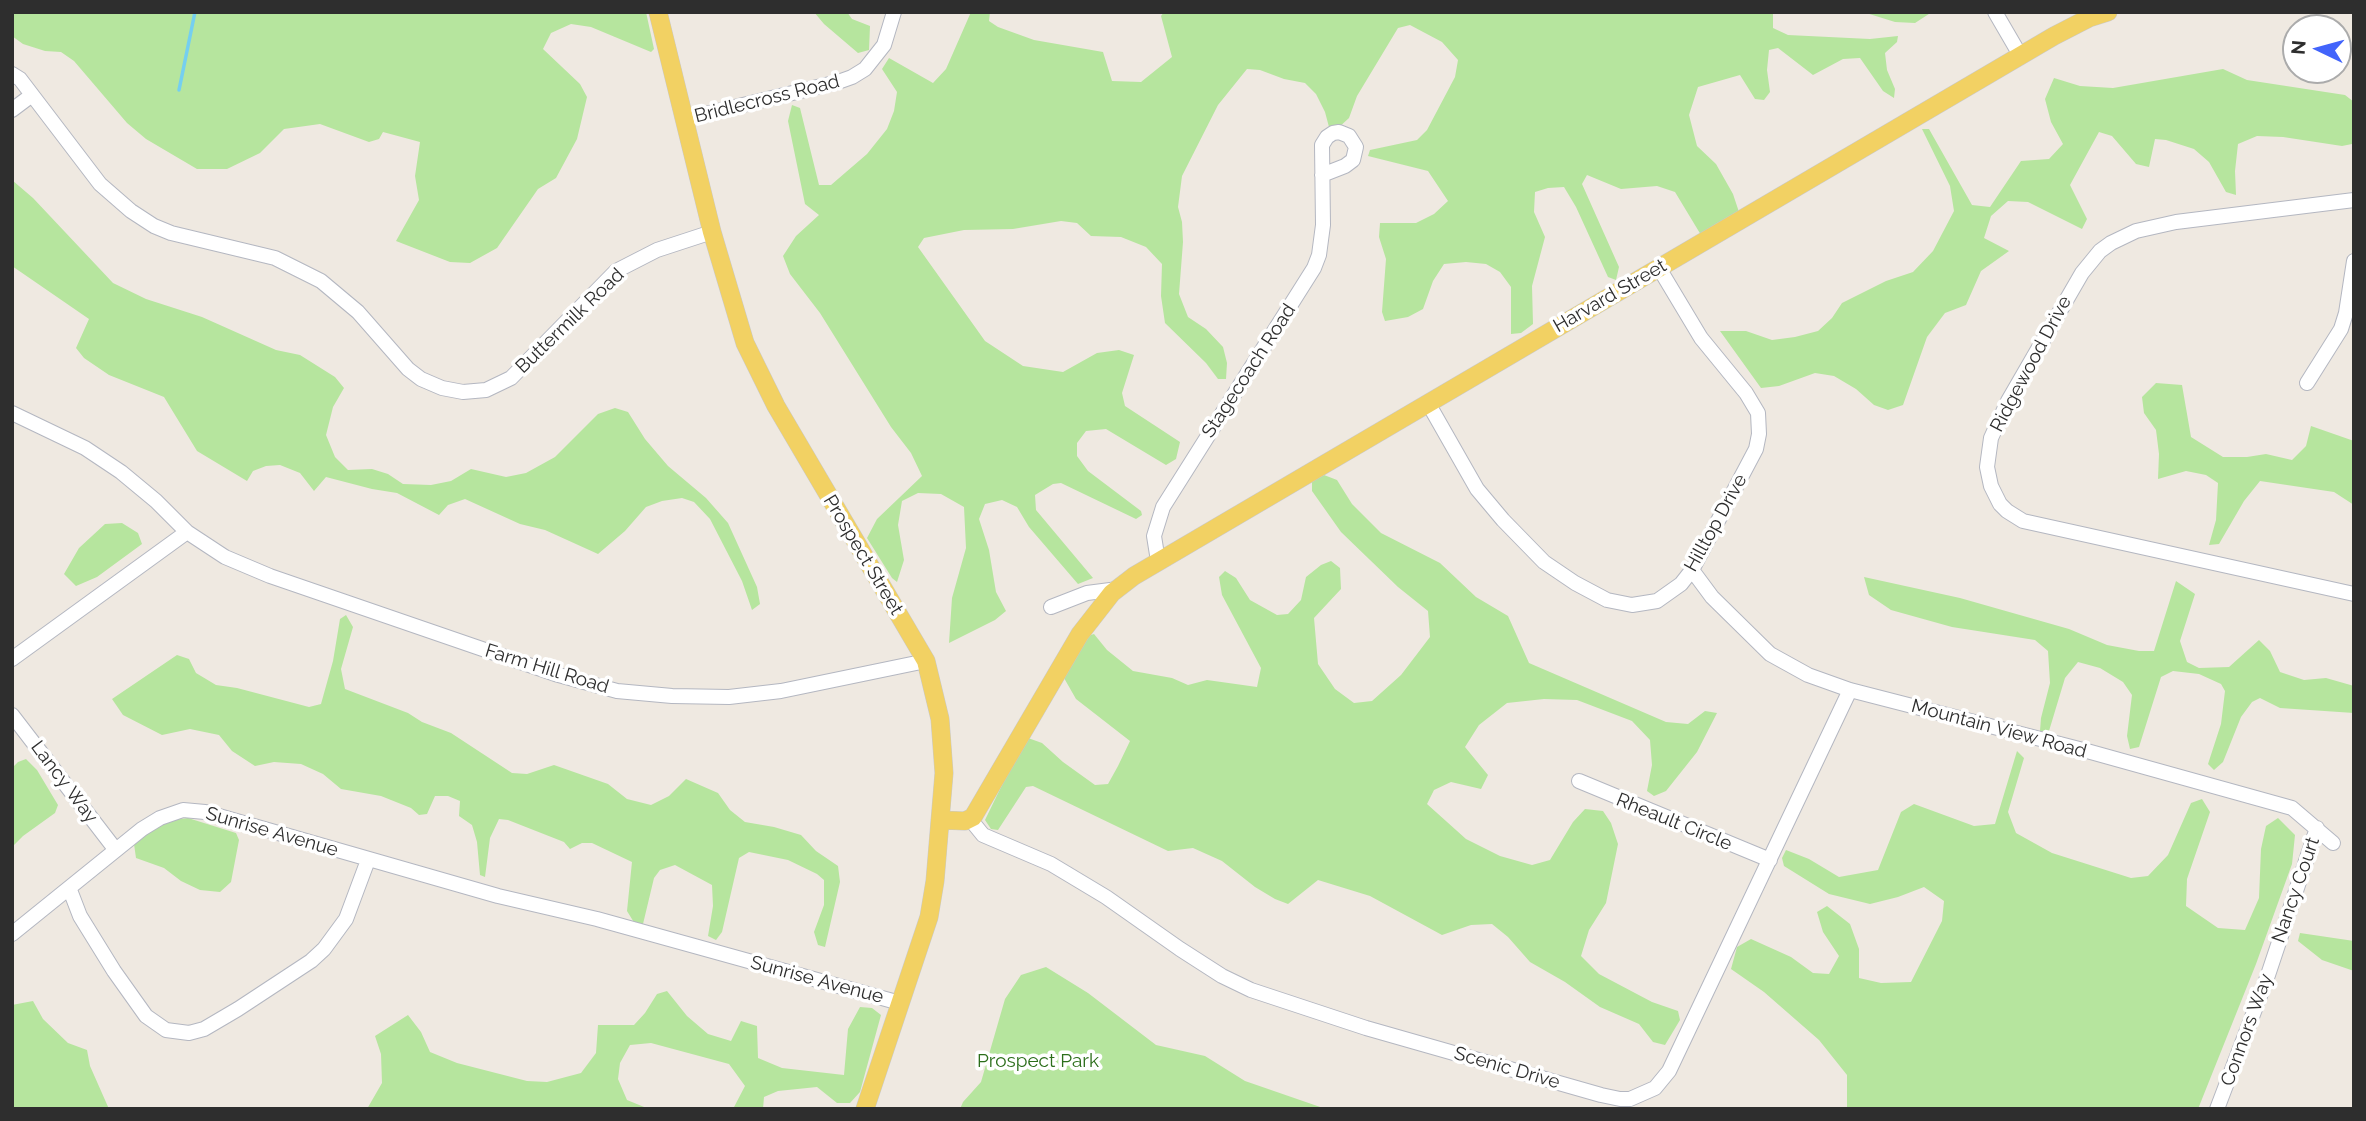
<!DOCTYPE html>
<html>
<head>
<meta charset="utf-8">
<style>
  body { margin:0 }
  #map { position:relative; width:2366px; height:1121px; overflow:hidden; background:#efe9e1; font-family:Raleway,sans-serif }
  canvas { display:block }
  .frame { position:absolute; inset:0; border:14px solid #2e2e2e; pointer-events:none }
  .north { position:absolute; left:2282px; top:14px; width:70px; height:70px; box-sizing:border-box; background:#fff; border:2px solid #ababab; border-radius:50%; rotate:275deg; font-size:19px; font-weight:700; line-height:28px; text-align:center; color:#2e2e2e }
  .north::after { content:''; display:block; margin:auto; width:24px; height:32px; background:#4264fb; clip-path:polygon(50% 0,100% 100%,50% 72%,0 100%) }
</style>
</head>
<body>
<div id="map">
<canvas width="2366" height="1121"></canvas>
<div class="frame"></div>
<div class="north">N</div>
</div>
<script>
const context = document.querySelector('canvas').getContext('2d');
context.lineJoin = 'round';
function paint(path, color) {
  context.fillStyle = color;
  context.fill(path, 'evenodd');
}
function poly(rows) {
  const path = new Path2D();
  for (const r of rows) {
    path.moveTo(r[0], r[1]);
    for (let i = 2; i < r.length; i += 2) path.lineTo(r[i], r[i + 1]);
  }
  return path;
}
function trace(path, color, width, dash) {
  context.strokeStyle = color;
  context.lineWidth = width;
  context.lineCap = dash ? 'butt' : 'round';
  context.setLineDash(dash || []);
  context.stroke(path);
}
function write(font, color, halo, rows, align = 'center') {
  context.font = font + ' Raleway,sans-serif';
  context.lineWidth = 7;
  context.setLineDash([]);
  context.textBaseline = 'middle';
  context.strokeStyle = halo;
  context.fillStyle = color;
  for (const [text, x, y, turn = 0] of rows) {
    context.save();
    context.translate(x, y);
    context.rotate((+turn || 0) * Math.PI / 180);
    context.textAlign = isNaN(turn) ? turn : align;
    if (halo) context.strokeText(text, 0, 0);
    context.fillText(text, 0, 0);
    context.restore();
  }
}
paint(poly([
  [12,12,646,12,654,49,651,52,591,27,571,24,551,33,543,49,580,84,587,97,577,139,556,178,538,189,497,248,470,263,450,262,396,241,419,200,415,176,420,142,383,132,379,139,369,142,320,124,284,129,260,153,227,169,197,169,146,139,127,123,74,61,61,52,45,51,23,44,12,36],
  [814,12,847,12,852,19,870,26,869,50,858,53,824,24],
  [971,12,990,12,989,21,998,27,1034,40,1103,52,1112,81,1141,82,1172,57,1161,16,1164,12,1773,12,1773,28,1788,35,1870,39,1898,36,1897,42,1885,53,1887,70,1895,89,1894,98,1883,91,1860,58,1843,59,1813,75,1778,48,1769,50,1767,70,1770,92,1764,100,1755,99,1740,75,1698,87,1689,115,1697,146,1716,164,1733,194,1739,212,1701,235,1675,192,1657,186,1621,189,1587,175,1582,184,1619,267,1616,280,1608,277,1576,207,1564,187,1548,188,1535,192,1534,212,1545,237,1532,286,1533,324,1521,333,1511,334,1511,287,1500,272,1486,264,1466,262,1444,264,1433,281,1423,309,1408,317,1385,321,1382,312,1386,259,1379,237,1380,223,1416,223,1434,214,1448,201,1428,171,1368,156,1370,150,1417,140,1427,130,1455,77,1458,60,1442,42,1410,25,1398,28,1357,96,1349,118,1336,130,1329,127,1325,112,1316,94,1305,83,1284,79,1260,70,1247,69,1218,105,1182,176,1178,207,1182,222,1183,242,1179,294,1188,317,1206,329,1223,347,1227,363,1226,379,1218,379,1206,363,1165,323,1161,296,1162,264,1146,247,1121,237,1091,236,1077,223,1061,221,1013,229,964,230,924,238,918,247,985,341,1023,366,1063,372,1097,353,1119,350,1134,355,1122,393,1125,406,1180,442,1176,459,1166,465,1106,429,1086,431,1077,443,1077,456,1088,471,1141,511,1142,515,1136,519,1061,483,1053,484,1035,495,1036,510,1093,578,1078,584,1029,527,1017,507,1002,500,985,504,979,519,989,550,996,592,1006,611,995,620,949,643,952,598,966,548,964,507,941,494,918,493,902,501,898,525,904,560,897,582,892,578,867,538,877,519,922,476,911,453,891,427,820,313,790,274,783,256,796,236,819,215,805,204,788,121,792,105,800,108,819,185,831,185,867,154,887,129,894,111,897,92,882,69,889,58,933,83,946,69],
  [1863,12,1932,12,1915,23,1895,22],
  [2223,69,2247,80,2345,95,2354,102,2352,144,2342,146,2283,137,2257,136,2238,144,2235,171,2236,195,2226,192,2209,162,2194,149,2166,140,2155,139,2149,167,2136,164,2112,136,2099,132,2070,185,2087,219,2082,229,2028,202,2008,201,1991,216,1984,238,2009,251,1981,271,1966,305,1945,313,1927,337,1903,405,1888,410,1874,405,1856,389,1834,376,1815,373,1779,386,1761,388,1720,331,1746,331,1772,340,1795,337,1818,331,1832,318,1842,303,1886,281,1913,272,1933,251,1954,211,1950,186,1922,129,1929,129,1972,205,1990,207,2021,161,2049,159,2063,144,2051,122,2045,99,2054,78,2080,86,2113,88],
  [12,180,33,198,113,283,146,299,202,317,276,350,300,355,335,377,344,388,333,407,326,435,335,457,348,470,372,469,388,474,403,484,431,485,451,481,471,469,506,477,526,473,555,457,598,414,615,408,628,412,645,439,668,466,706,498,728,523,757,587,760,604,752,610,742,581,710,519,694,502,682,498,662,501,646,507,625,531,598,554,545,530,520,524,465,499,448,505,439,515,397,493,372,489,326,477,314,491,300,473,280,465,266,466,253,471,247,481,197,451,164,397,109,375,84,358,76,348,89,319,12,266],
  [2156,383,2182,385,2191,437,2223,457,2247,457,2266,454,2292,460,2306,446,2311,426,2354,441,2354,505,2334,492,2260,481,2244,501,2219,544,2209,545,2216,520,2218,483,2206,475,2186,471,2158,479,2159,454,2156,430,2144,413,2142,397],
  [1324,475,1337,480,1352,504,1381,533,1440,563,1476,597,1508,616,1529,663,1666,722,1688,724,1705,711,1717,713,1697,752,1666,791,1654,796,1647,791,1652,765,1650,740,1632,721,1577,700,1544,699,1507,703,1479,725,1465,747,1488,775,1481,789,1451,782,1434,790,1427,804,1466,839,1500,856,1532,865,1550,860,1573,822,1585,809,1603,811,1611,823,1618,844,1606,903,1589,930,1581,956,1599,974,1652,1002,1678,1011,1680,1020,1665,1045,1653,1042,1639,1024,1600,1007,1565,982,1530,962,1508,937,1492,924,1471,925,1442,935,1370,896,1318,880,1288,904,1275,899,1255,887,1222,861,1193,848,1168,851,1033,786,1026,787,998,830,991,829,985,820,1021,746,1028,738,1042,743,1063,762,1095,785,1108,784,1118,766,1130,741,1076,699,1064,678,1084,637,1094,634,1107,650,1133,671,1172,678,1188,685,1207,680,1257,687,1261,668,1222,595,1219,577,1225,571,1236,578,1250,600,1277,615,1288,614,1301,600,1306,577,1321,565,1331,561,1340,568,1341,589,1314,618,1318,664,1335,689,1354,703,1372,701,1401,675,1430,637,1428,611,1398,587,1341,532,1312,491,1312,481],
  [122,523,138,533,142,544,97,577,76,586,64,574,79,548,105,524],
  [1864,577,1960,598,2069,629,2107,645,2139,651,2154,651,2176,581,2195,594,2180,641,2187,662,2199,668,2229,667,2259,640,2270,651,2280,672,2304,680,2326,678,2354,686,2354,713,2280,708,2260,698,2252,702,2241,717,2223,762,2214,770,2208,764,2221,724,2225,691,2221,684,2199,674,2173,671,2161,677,2139,747,2130,749,2127,736,2132,695,2123,682,2100,668,2078,662,2065,678,2049,731,2040,731,2041,718,2050,683,2048,651,2035,640,1952,627,1891,610,1869,595],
  [346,615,353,627,341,669,345,689,408,713,422,722,451,733,512,773,527,774,554,765,608,784,627,799,651,805,669,796,686,779,718,793,730,810,745,822,774,827,801,835,816,851,838,866,840,882,825,947,818,945,814,932,824,905,824,880,817,874,788,860,749,852,739,858,722,932,716,940,708,936,713,906,712,885,675,865,660,870,654,878,643,924,635,924,627,911,632,862,592,843,582,843,570,849,564,842,508,820,499,819,490,838,485,877,480,875,477,842,472,825,459,816,460,801,448,796,435,796,427,814,419,815,411,808,381,796,341,789,323,774,301,764,274,762,255,766,232,751,219,735,190,729,162,735,123,715,112,699,177,655,189,659,196,673,216,685,237,688,309,707,321,704,333,661,340,619],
  [2017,751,2024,758,2008,812,2016,833,2052,853,2131,878,2148,876,2168,855,2191,803,2202,799,2210,812,2187,879,2186,906,2218,928,2245,930,2259,898,2261,849,2266,826,2278,818,2295,835,2292,864,2256,964,2198,1109,1847,1109,1847,1075,1819,1040,1764,992,1731,969,1737,947,1751,939,1791,957,1813,973,1829,974,1839,956,1823,932,1817,912,1827,906,1850,924,1859,949,1859,978,1881,983,1911,982,1942,921,1944,901,1924,887,1898,897,1870,904,1829,894,1784,866,1782,858,1786,850,1809,859,1839,877,1878,870,1901,812,1914,804,1974,826,1995,824],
  [26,759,37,770,58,805,55,813,23,836,12,847,12,768,18,762],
  [188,818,236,833,239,840,231,882,220,892,200,890,181,881,164,868,136,858,134,844,158,825,173,820],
  [2300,933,2354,941,2354,971,2322,960,2298,941],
  [1046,967,1088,993,1156,1045,1205,1056,1245,1081,1326,1109,960,1109,963,1102,981,1082,1005,999,1021,975],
  [667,991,687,1016,708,1034,731,1041,741,1021,757,1026,758,1058,782,1068,844,1075,848,1029,860,1007,872,1008,881,1015,860,1092,850,1103,837,1103,817,1087,778,1091,764,1097,763,1109,733,1109,745,1086,729,1064,651,1043,630,1045,620,1063,618,1079,627,1100,649,1109,367,1109,382,1083,381,1054,375,1036,408,1015,421,1032,430,1052,457,1063,527,1081,547,1082,581,1073,596,1053,598,1025,634,1025,645,1013,657,994],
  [33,1001,43,1019,68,1043,87,1050,90,1066,109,1109,12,1109,12,1005]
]), '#b6e59e');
trace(poly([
  [179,90,195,12]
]), '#75cff0', 3.5);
const minor = poly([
  [1995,12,2020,55],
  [12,74,20,79,100,184,131,211,154,226,171,233,275,258,321,281,358,312,408,369,421,379,442,388,463,392,486,390,511,378,616,271,657,250,712,232],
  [12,110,32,95],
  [685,119,838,82,852,77,865,69,884,45,894,12],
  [2354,200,2176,222,2136,231,2111,243,2100,251,2082,273,2008,401,1991,438,1987,467,1991,486,2000,504,2007,511,2023,521,2354,594],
  [2307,383,2341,329,2346,313,2354,261],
  [1428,403,1477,489,1503,520,1544,562,1575,583,1607,600,1632,605,1657,601,1681,584,1692,570,1756,449,1759,434,1758,413,1746,393,1701,338,1659,268],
  [12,413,85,448,121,472,156,501,187,532,12,659],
  [187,532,225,557,270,576,555,674,617,691,672,696,729,697,781,691,926,661],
  [1158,561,1154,536,1163,507,1314,268,1319,255,1323,225,1322,145,1327,137,1333,133,1339,132,1349,136,1356,147,1353,160,1345,166,1322,175],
  [1692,570,1712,597,1770,654,1808,675,1850,690,2087,751,2292,808,2333,843],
  [1051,607,1087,593,1118,589],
  [12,715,115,849],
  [1579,781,1770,860],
  [970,819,983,835,1051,864,1106,897,1180,949,1222,976,1251,990,1366,1028,1601,1095,1620,1099,1630,1099,1655,1088,1669,1071,1850,690],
  [70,890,80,916,114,971,146,1016,166,1030,189,1033,204,1029,238,1009,311,961,324,949,346,919,368,860],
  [12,934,142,829,160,818,183,810,205,812,498,896,597,919,900,1003],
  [2217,1109,2268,975,2317,828]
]);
const major = poly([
  [658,12,712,232,745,343,776,406,926,661,940,719,944,773,935,881,929,917,865,1109],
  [940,820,965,821,973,817,1080,634,1112,593,1134,576,2054,36,2089,18,2108,12]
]);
trace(minor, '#b4b7c1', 16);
trace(major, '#c9c9c9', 19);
trace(minor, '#fff', 14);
trace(major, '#f2d163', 18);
write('19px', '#2e2e2e', '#fff', [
  ["Bridlecross Road",767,99,-14],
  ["Harvard Street",1610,296,-30],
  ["Buttermilk Road",570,321,-44],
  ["Ridgewood Drive",2031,364,-62],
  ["Stagecoach Road",1249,371,-57],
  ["Hilltop Drive",1716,523,-61],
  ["Prospect Street",863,555,59],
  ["Farm Hill Road",547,669,17],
  ["Mountain View Road",1999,729,15],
  ["Lancy Way",64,782,53],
  ["Rheault Circle",1674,822,22],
  ["Sunrise Avenue",272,832,16],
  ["Nancy Court",2296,890,-71],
  ["Sunrise Avenue",817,980,15],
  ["Connors Way",2247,1030,-70],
  ["Scenic Drive",1507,1068,16]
]);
write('19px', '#2c6e1b', '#fff', [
  ["Prospect Park",1038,1061]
]);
</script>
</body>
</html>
